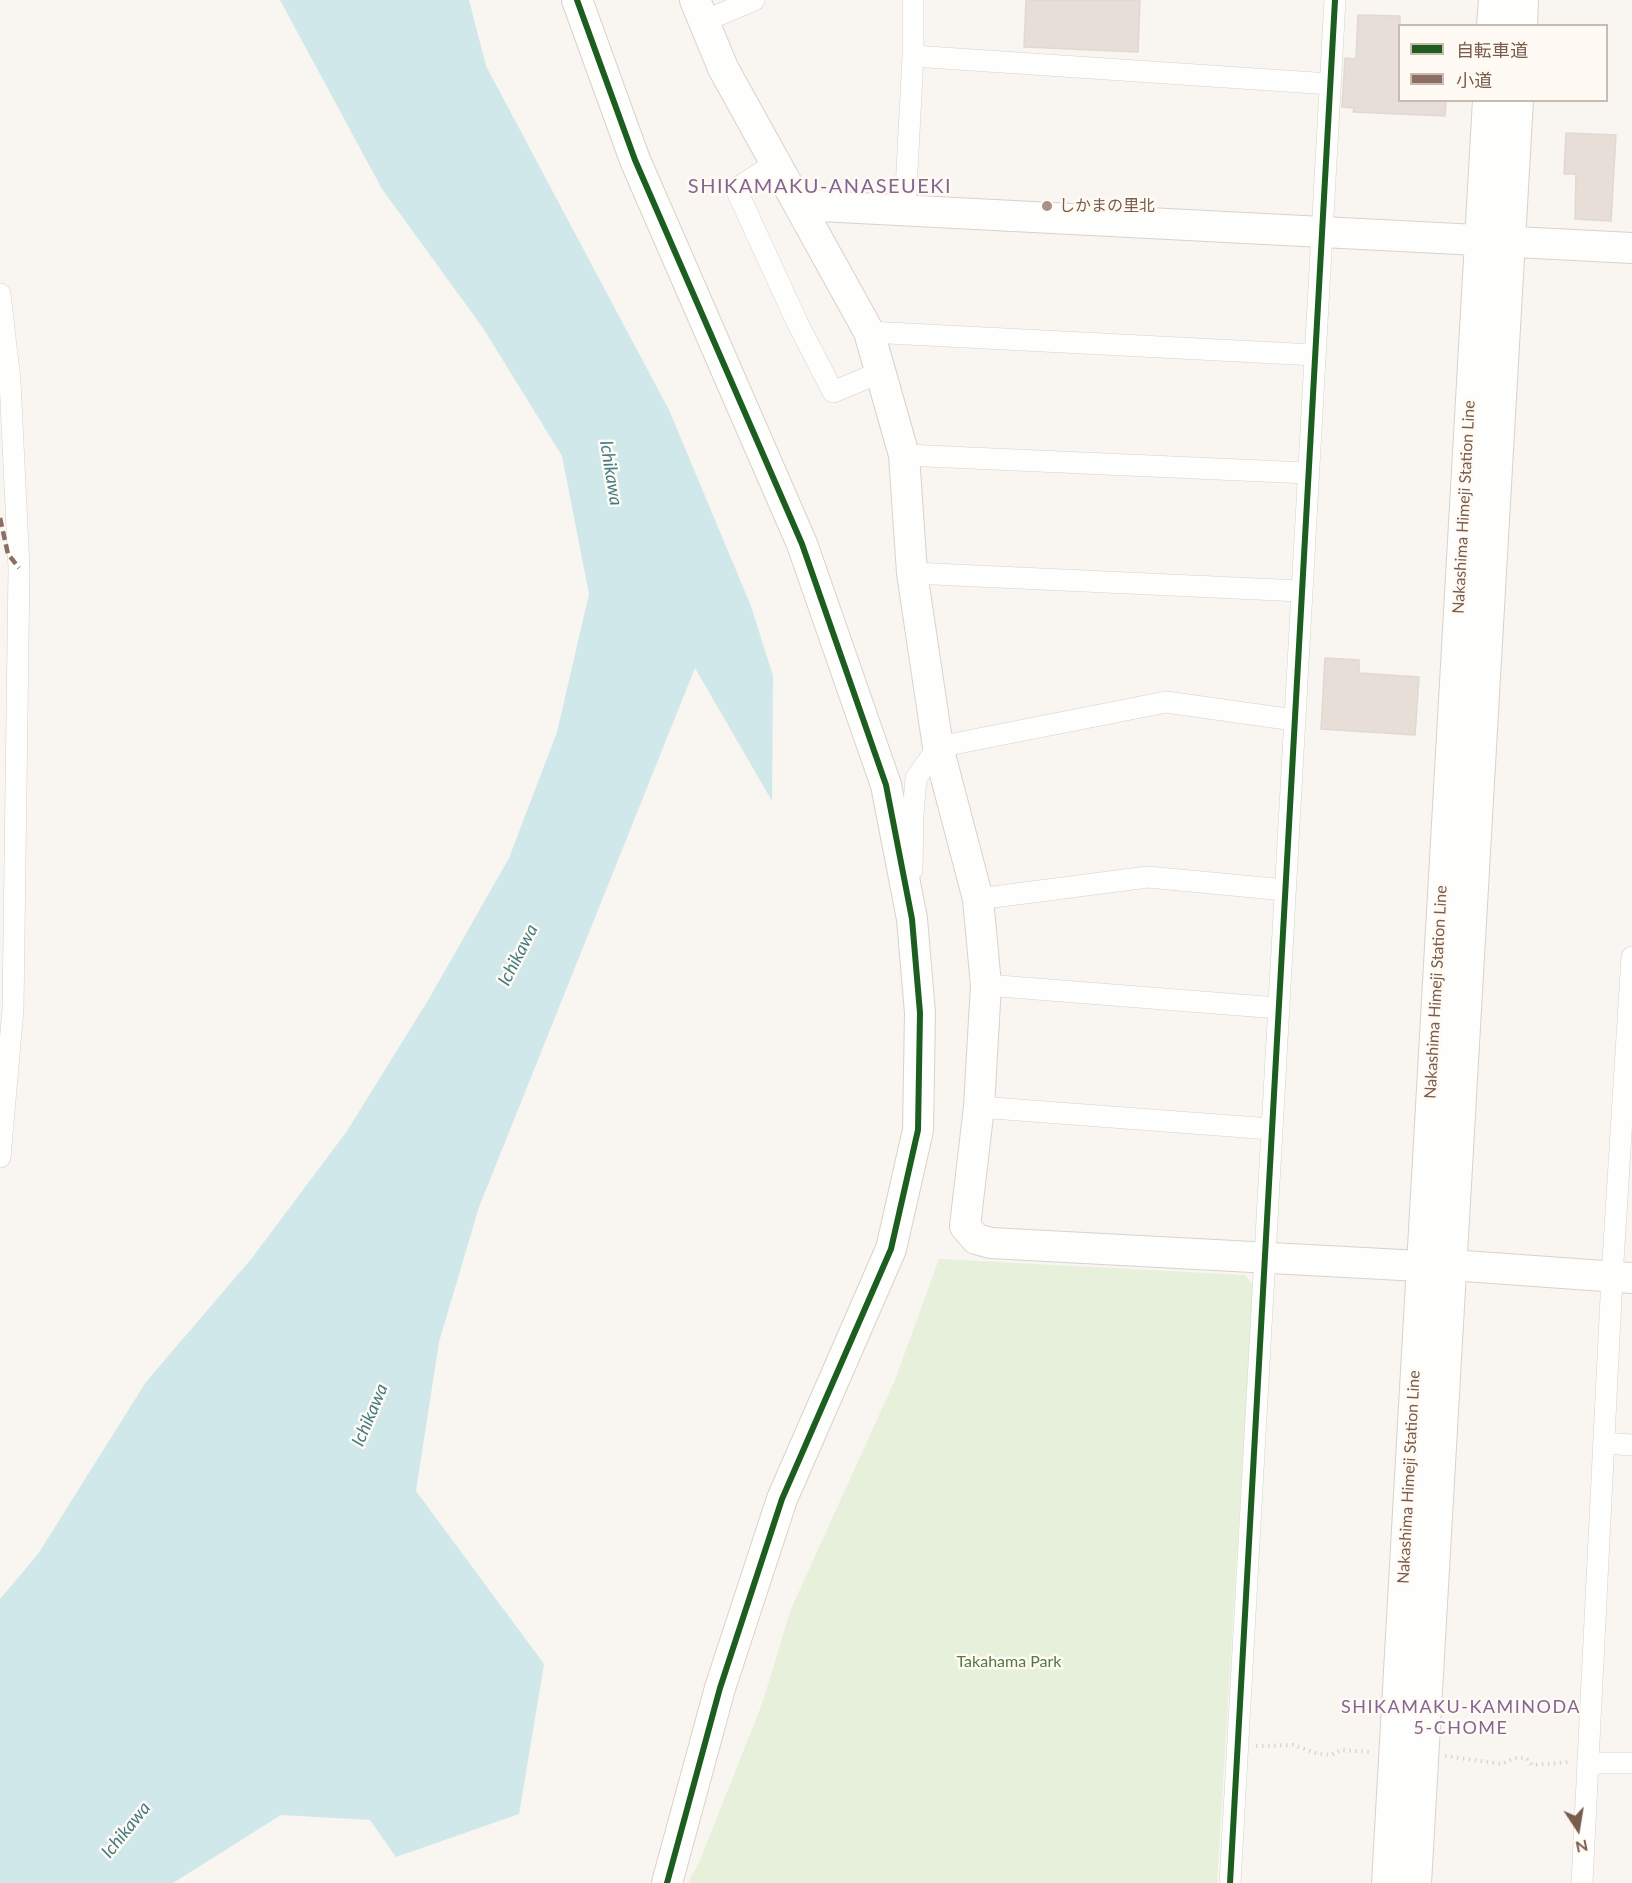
<!DOCTYPE html>
<html>
<head>
<meta charset="utf-8">
<style>
  body { margin:0 }
  #map { position:relative; width:1632px; height:1883px; overflow:hidden; background:#f9f5f0; font-family:Lato,"Noto Sans JP",sans-serif }
  canvas { display:block }
  .legend { position:absolute; left:1398px; top:24px; width:210px; height:78px; box-sizing:border-box; background:#fffaf3; border:2px solid #cabbb1; margin:0; padding:8px 10px; list-style:none; font-size:18px; color:#7a5c4d }
  .legend li { display:flex; align-items:center; gap:12px; height:30px }
  .legend b { width:30px; border:2px solid #cabbb1 }
  .north { position:absolute; left:1548px; top:1799px; width:60px; height:60px; -webkit-text-stroke:4px #fffaf3; paint-order:stroke; rotate:168deg; font-size:16px; font-weight:700; line-height:24px; text-align:center; color:#7a5c4d }
  .north::after { content:''; display:block; margin:auto; width:21px; height:27px; background:#7a5c4d; clip-path:polygon(50% 0,100% 100%,50% 72%,0 100%) }
</style>
</head>
<body>
<div id="map">
<canvas width="1632" height="1883"></canvas>
<ul class="legend">
<li><b style="height:8px;background:#1b5e20"></b>自転車道</li>
<li><b style="height:8px;background:#8d6e63"></b>小道</li>
</ul>
<div class="north">N</div>
</div>
<script>
const context = document.querySelector('canvas').getContext('2d');
context.lineJoin = 'round';
function paint(path, color) {
  context.fillStyle = color;
  context.fill(path, 'evenodd');
}
function poly(rows) {
  const path = new Path2D();
  for (const r of rows) {
    path.moveTo(r[0], r[1]);
    for (let i = 2; i < r.length; i += 2) path.lineTo(r[i], r[i + 1]);
  }
  return path;
}
function trace(path, color, width, dash) {
  context.strokeStyle = color;
  context.lineWidth = width;
  context.lineCap = dash ? 'butt' : 'round';
  context.setLineDash(dash || []);
  context.stroke(path);
}
function write(font, color, halo, rows, align = 'center') {
  context.font = font + ' Lato,"Noto Sans JP",sans-serif';
  context.lineWidth = 5;
  context.setLineDash([]);
  context.textBaseline = 'middle';
  context.strokeStyle = halo;
  context.fillStyle = color;
  for (const [text, x, y, turn = 0] of rows) {
    context.save();
    context.translate(x, y);
    context.rotate((+turn || 0) * Math.PI / 180);
    context.textAlign = isNaN(turn) ? turn : align;
    if (halo) context.strokeText(text, 0, 0);
    context.fillText(text, 0, 0);
    context.restore();
  }
}
paint(poly([
  [939,1259,1245,1275,1253,1285,1217,1883,688,1883,700,1860,762,1704,791,1609,895,1380]
]), '#e7f0db');
paint(poly([
  [280,0,469,0,486,66,669,410,751,606,773,676,772,801,695,668,479,1207,439,1342,416,1491,544,1664,519,1814,396,1857,370,1820,281,1815,173,1883,0,1883,0,1599,38,1554,146,1382,252,1258,347,1131,430,997,509,858,557,732,589,594,562,456,483,328,382,189]
]), '#d0e8ea');
const building = poly([
  [1026,0,1140,0,1138,52,1024,47,1026,0],
  [1358,15,1400,16,1400,100,1446,100,1445,116,1353,112,1354,108,1342,107,1345,58,1356,59,1358,15],
  [1566,133,1616,135,1611,221,1575,219,1576,174,1564,174,1566,133],
  [1325,658,1359,660,1359,673,1419,677,1415,735,1321,729,1325,658]
]);
paint(building, '#e6ded7');
trace(building, '#e2d8d2', 1.5);
const street = poly([
  [702,22,754,0],
  [913,56,1330,84],
  [777,162,736,189,797,322,833,392,881,372],
  [905,209,913,56,913,0],
  [0,294,10,381,19,568,13,1009,0,1157],
  [869,332,1315,355],
  [904,455,1307,473],
  [912,573,1300,591],
  [912,870,913,814,916,778,938,747,1166,702,1294,720],
  [978,899,1148,877,1285,890],
  [986,985,1278,1008],
  [979,1107,1271,1129],
  [1604,1443,1632,1445],
  [1589,1763,1632,1763],
  [1230,1883,1335,0],
  [1582,1883,1612,1277,1632,957]
]);
const secondary = poly([
  [577,0,635,160,802,544,886,785,912,919,920,1013,918,1130,891,1249,782,1499,720,1688,667,1883],
  [695,0,723,68,869,332,904,455,912,573,938,747,978,899,986,985,979,1107,965,1226,976,1239,991,1243,1420,1266,1451,1265,1632,1278],
  [1492,26,1494,0],
  [1522,26,1523,0],
  [801,205,1632,248],
  [1387,1883,1488,100],
  [1416,1883,1518,100]
]);
trace(street, '#d7d1cb', 22);
trace(secondary, '#d9d2cb', 32);
trace(poly([
  [1256,1746,1293,1745,1316,1753,1331,1755,1341,1750,1371,1752],
  [1445,1756,1502,1764,1515,1758,1526,1758,1532,1765,1570,1762]
]), '#dcd5d0', 4, [1.5, 4.5]);
trace(street, '#fefefd', 21);
trace(secondary, '#fefefd', 30);
trace(poly([
  [0,518,8,554,19,568]
]), '#8d6e63', 4.5, [9, 4.5]);
trace(poly([
  [577,0,635,160,802,544,886,785,912,919,920,1013,918,1130,891,1249,782,1499,720,1688,667,1883],
  [1230,1883,1335,0]
]), '#1b5e20', 6);
for (const [x, y, r, color] of [
  [1047,206,6,"#a69286"]
]) {
  const dot = new Path2D();
  dot.arc(x, y, r, 0, 2 * Math.PI);
  context.fillStyle = color;
  context.fill(dot);
  trace(dot, '#fffaf3', 2);
}
write('16px', '#7a5c4d', '#fffaf3', [
  ["しかまの里北",1059,206]
], 'left');
write('16px', '#7a5c4d', '#fffaf3', [
  ["Nakashima Himeji Station Line",1464,507,-87],
  ["Nakashima Himeji Station Line",1436,992,-87],
  ["Nakashima Himeji Station Line",1409,1477,-87]
]);
write('16px', '#537a41', '#fffaf3', [
  ["Takahama Park",1009,1662]
]);
write('italic 18px', '#437c86', '#fffaf3', [
  ["Ichikawa",611,473,81],
  ["Ichikawa",518,955,-63],
  ["Ichikawa",370,1415,-67],
  ["Ichikawa",126,1830,-51]
]);
context.letterSpacing = '1.5px';
write('18px', '#846695', '#fffaf3', [
  ["SHIKAMAKU-KAMINODA",1461,1707],
  ["5-CHOME",1461,1728]
]);
context.letterSpacing = '0px';
context.letterSpacing = '1.5px';
write('20px', '#846695', '#fffaf3', [
  ["SHIKAMAKU-ANASEUEKI",820,187]
]);
context.letterSpacing = '0px';
</script>
</body>
</html>
